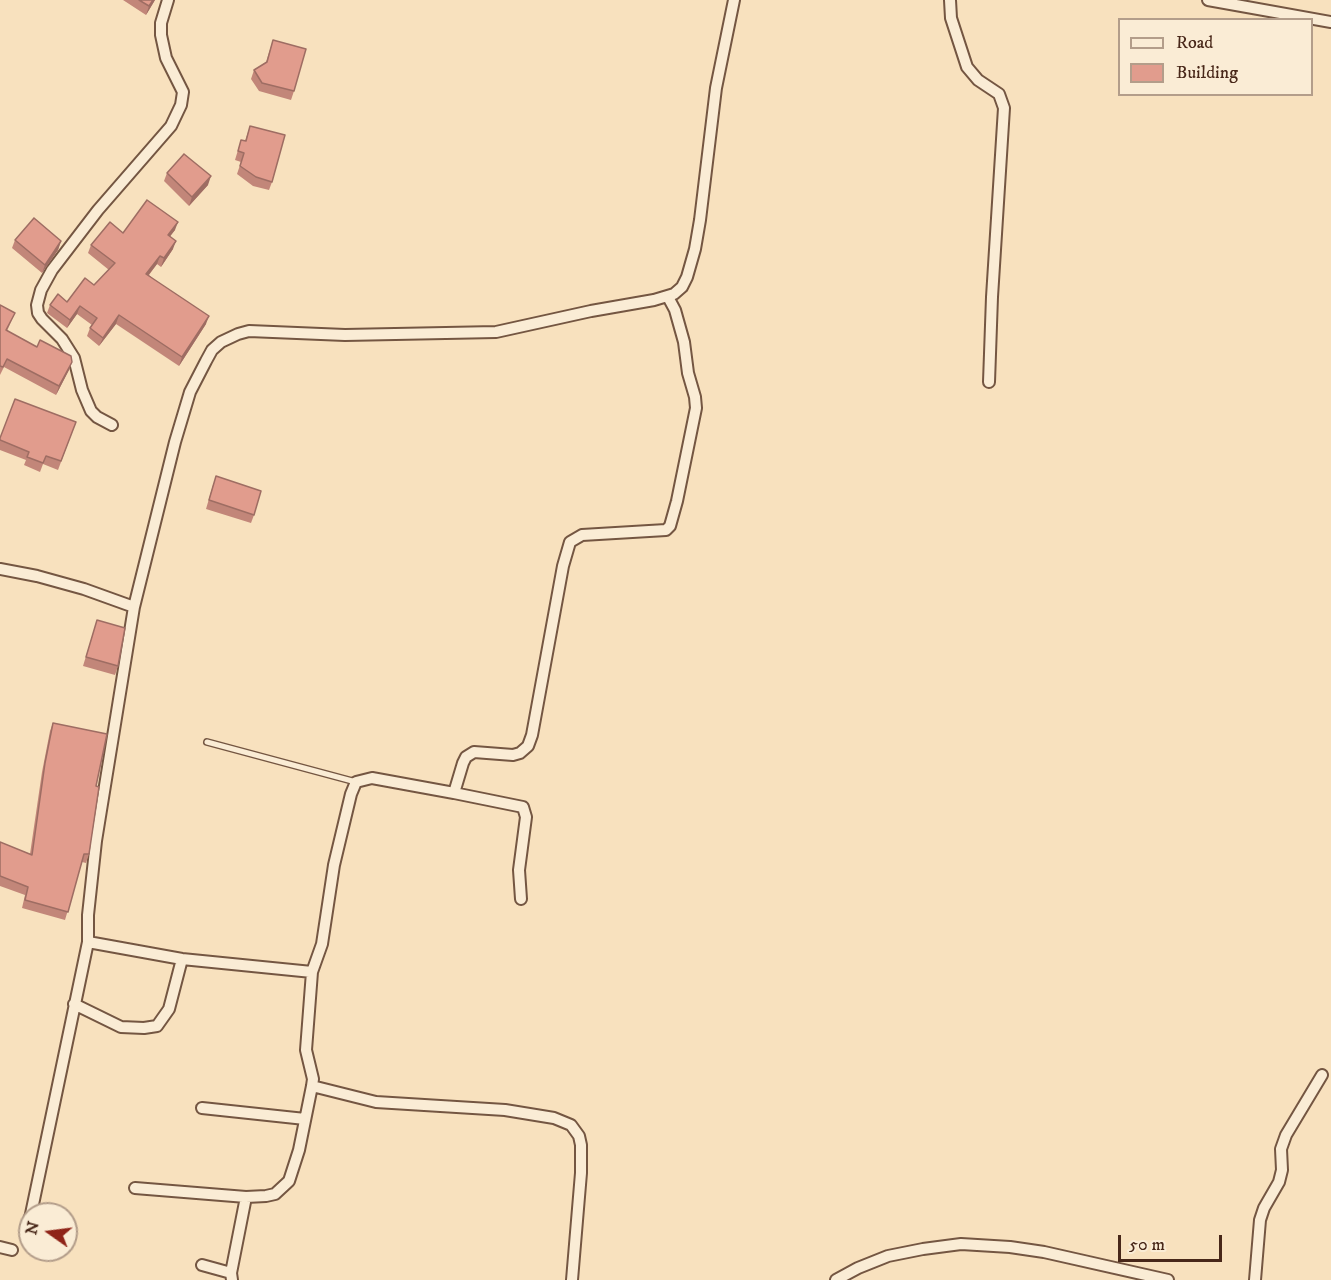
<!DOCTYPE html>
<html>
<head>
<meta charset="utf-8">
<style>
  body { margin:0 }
  #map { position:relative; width:1331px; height:1280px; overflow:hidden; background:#f8e1be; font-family:"IM FELL DW Pica",serif }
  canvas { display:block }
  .legend { position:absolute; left:1118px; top:18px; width:195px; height:78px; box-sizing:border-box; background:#faecd5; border:2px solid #b39d8a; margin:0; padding:8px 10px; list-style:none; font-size:18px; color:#482719 }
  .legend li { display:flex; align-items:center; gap:12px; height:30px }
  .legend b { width:30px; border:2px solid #b39d8a }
  .north { position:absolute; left:18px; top:1202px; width:60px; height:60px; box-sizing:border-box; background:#faecd5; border:2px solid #b39d8a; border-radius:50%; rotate:284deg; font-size:16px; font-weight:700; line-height:24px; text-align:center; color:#482719 }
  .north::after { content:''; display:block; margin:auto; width:21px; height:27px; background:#8f2418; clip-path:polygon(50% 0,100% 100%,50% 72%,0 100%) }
  .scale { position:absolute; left:1118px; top:1235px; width:104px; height:27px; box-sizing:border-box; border:3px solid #482719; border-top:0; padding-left:8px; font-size:18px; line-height:21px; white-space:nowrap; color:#482719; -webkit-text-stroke:4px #faecd5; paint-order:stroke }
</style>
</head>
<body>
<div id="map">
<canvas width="1331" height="1280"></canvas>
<ul class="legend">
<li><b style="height:8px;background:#faecd5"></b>Road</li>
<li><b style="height:16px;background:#e19c8d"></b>Building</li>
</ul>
<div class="north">N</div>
<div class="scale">50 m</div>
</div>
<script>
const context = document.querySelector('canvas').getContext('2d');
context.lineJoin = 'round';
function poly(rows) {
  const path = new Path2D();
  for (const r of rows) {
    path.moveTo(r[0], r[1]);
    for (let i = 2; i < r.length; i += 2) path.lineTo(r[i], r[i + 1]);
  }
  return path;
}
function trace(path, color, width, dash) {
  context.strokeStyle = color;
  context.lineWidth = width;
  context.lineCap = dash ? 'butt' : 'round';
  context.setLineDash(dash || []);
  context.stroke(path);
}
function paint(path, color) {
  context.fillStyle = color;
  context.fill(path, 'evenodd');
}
const service = poly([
  [207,742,356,782]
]);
const minor = poly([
  [950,0,951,18,967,67,978,80,999,94,1004,108,992,297,989,382],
  [1208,0,1331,22],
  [112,425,97,417,91,411,82,390,74,358,62,339,42,319,38,313,37,305,41,290,52,270,98,210,171,126,181,105,183,92,166,58,161,35,161,23,168,0],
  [0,569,37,576,84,589,134,607],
  [454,793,523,807,526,817,519,870,521,899],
  [88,942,182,959,312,972],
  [74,1004,121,1027,144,1028,157,1026,169,1009,182,959],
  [312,1086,376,1102,505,1110,554,1118,571,1125,579,1136,581,1145,581,1173,572,1280],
  [202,1108,305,1119],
  [135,1188,246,1197,266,1196,275,1194,289,1181,299,1150,312,1086,313,1079,306,1050,312,972,322,944,334,865,351,794,356,782,372,778,454,793,463,763,466,757,474,752,513,755,520,753,528,746,532,735,563,566,570,542,582,535,666,530,670,526,677,501,696,408,695,397,688,373,684,342,675,310,668,297],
  [31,1214,88,942,88,915,96,841,134,607,175,442,190,392,206,361,212,350,221,342,238,334,249,331,345,335,496,332,591,311,654,300,674,294,682,287,687,277,695,249,700,220,716,88,734,0],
  [27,1229,30,1217],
  [0,1247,12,1250],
  [202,1265,231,1273,232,1280],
  [231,1273,246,1197],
  [836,1280,858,1268,888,1256,923,1249,961,1244,1010,1247,1044,1252,1168,1280],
  [1255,1280,1260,1220,1264,1208,1279,1182,1282,1170,1281,1149,1286,1135,1322,1075]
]);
trace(service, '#745642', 8);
trace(minor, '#745642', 14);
trace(service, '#faecd5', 5);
trace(minor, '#faecd5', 10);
paint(poly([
  [123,0,155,0,146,15],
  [273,40,294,91,291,100,259,91,251,79,254,70,266,62],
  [250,126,272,182,269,190,253,186,237,174,241,162,235,160,241,140,245,141],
  [167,173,208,185,189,206,164,181],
  [175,230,170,236,173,249,161,267,157,264,149,275,206,324,179,366,116,324,99,346,87,336,90,328,92,325,77,314,67,328,47,313,50,305,67,302,94,285,109,270,88,253,91,245,123,233],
  [15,240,61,241,58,250,42,273,12,248],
  [0,305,15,313,7,331,37,347,72,362,69,370,56,395,4,367,0,375],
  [76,422,58,470,43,464,40,472,24,465,26,460,0,450,0,438],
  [213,485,254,515,251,523,206,509],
  [97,620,118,666,115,675,83,666],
  [53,723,96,786,89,854,86,863,82,862,65,920,22,908,25,895,0,886,0,842,30,854,42,772,50,731]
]), '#c28679');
paint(poly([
  [153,0,155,0,146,15,149,6],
  [211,176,208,185,189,206,192,197],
  [178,222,175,230,165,243,168,235],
  [61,241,58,250,42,273,45,265],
  [176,241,173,249,161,267,164,258],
  [160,256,157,264,143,282,146,274],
  [80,306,77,314,67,328,70,320],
  [119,315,116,324,99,346,103,338],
  [209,316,206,324,179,366,182,357],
  [72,362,69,370,56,395,59,386]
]), '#9e6d63');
const building = poly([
  [139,0,153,0,149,6,139,0],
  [273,40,306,49,294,91,262,83,254,70,267,62,273,40],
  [250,126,285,135,272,182,256,177,240,166,244,153,238,151,241,140,246,141,250,126],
  [184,154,211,176,192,197,167,173,184,154],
  [147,200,178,222,168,235,176,241,164,258,160,256,146,274,209,316,182,357,119,315,103,338,90,328,97,318,80,306,70,320,50,305,58,294,67,302,85,278,94,285,115,263,91,245,110,222,123,233,147,200],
  [34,218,61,241,45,265,15,240,34,218],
  [0,305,15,313,6,330,37,347,40,340,71,356,72,362,59,386,7,359,3,367,0,366,0,305],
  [15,399,76,422,61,461,46,456,43,463,27,457,29,452,0,440,0,438,15,399],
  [216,476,261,491,254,515,209,500,216,476],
  [97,620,125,628,118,666,86,657,97,620],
  [53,723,107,734,96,786,99,787,89,854,84,854,68,912,25,900,28,887,0,876,0,842,32,855,45,763,53,723]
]);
paint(building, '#e19c8d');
trace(building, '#9e6d63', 1.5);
</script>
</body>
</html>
